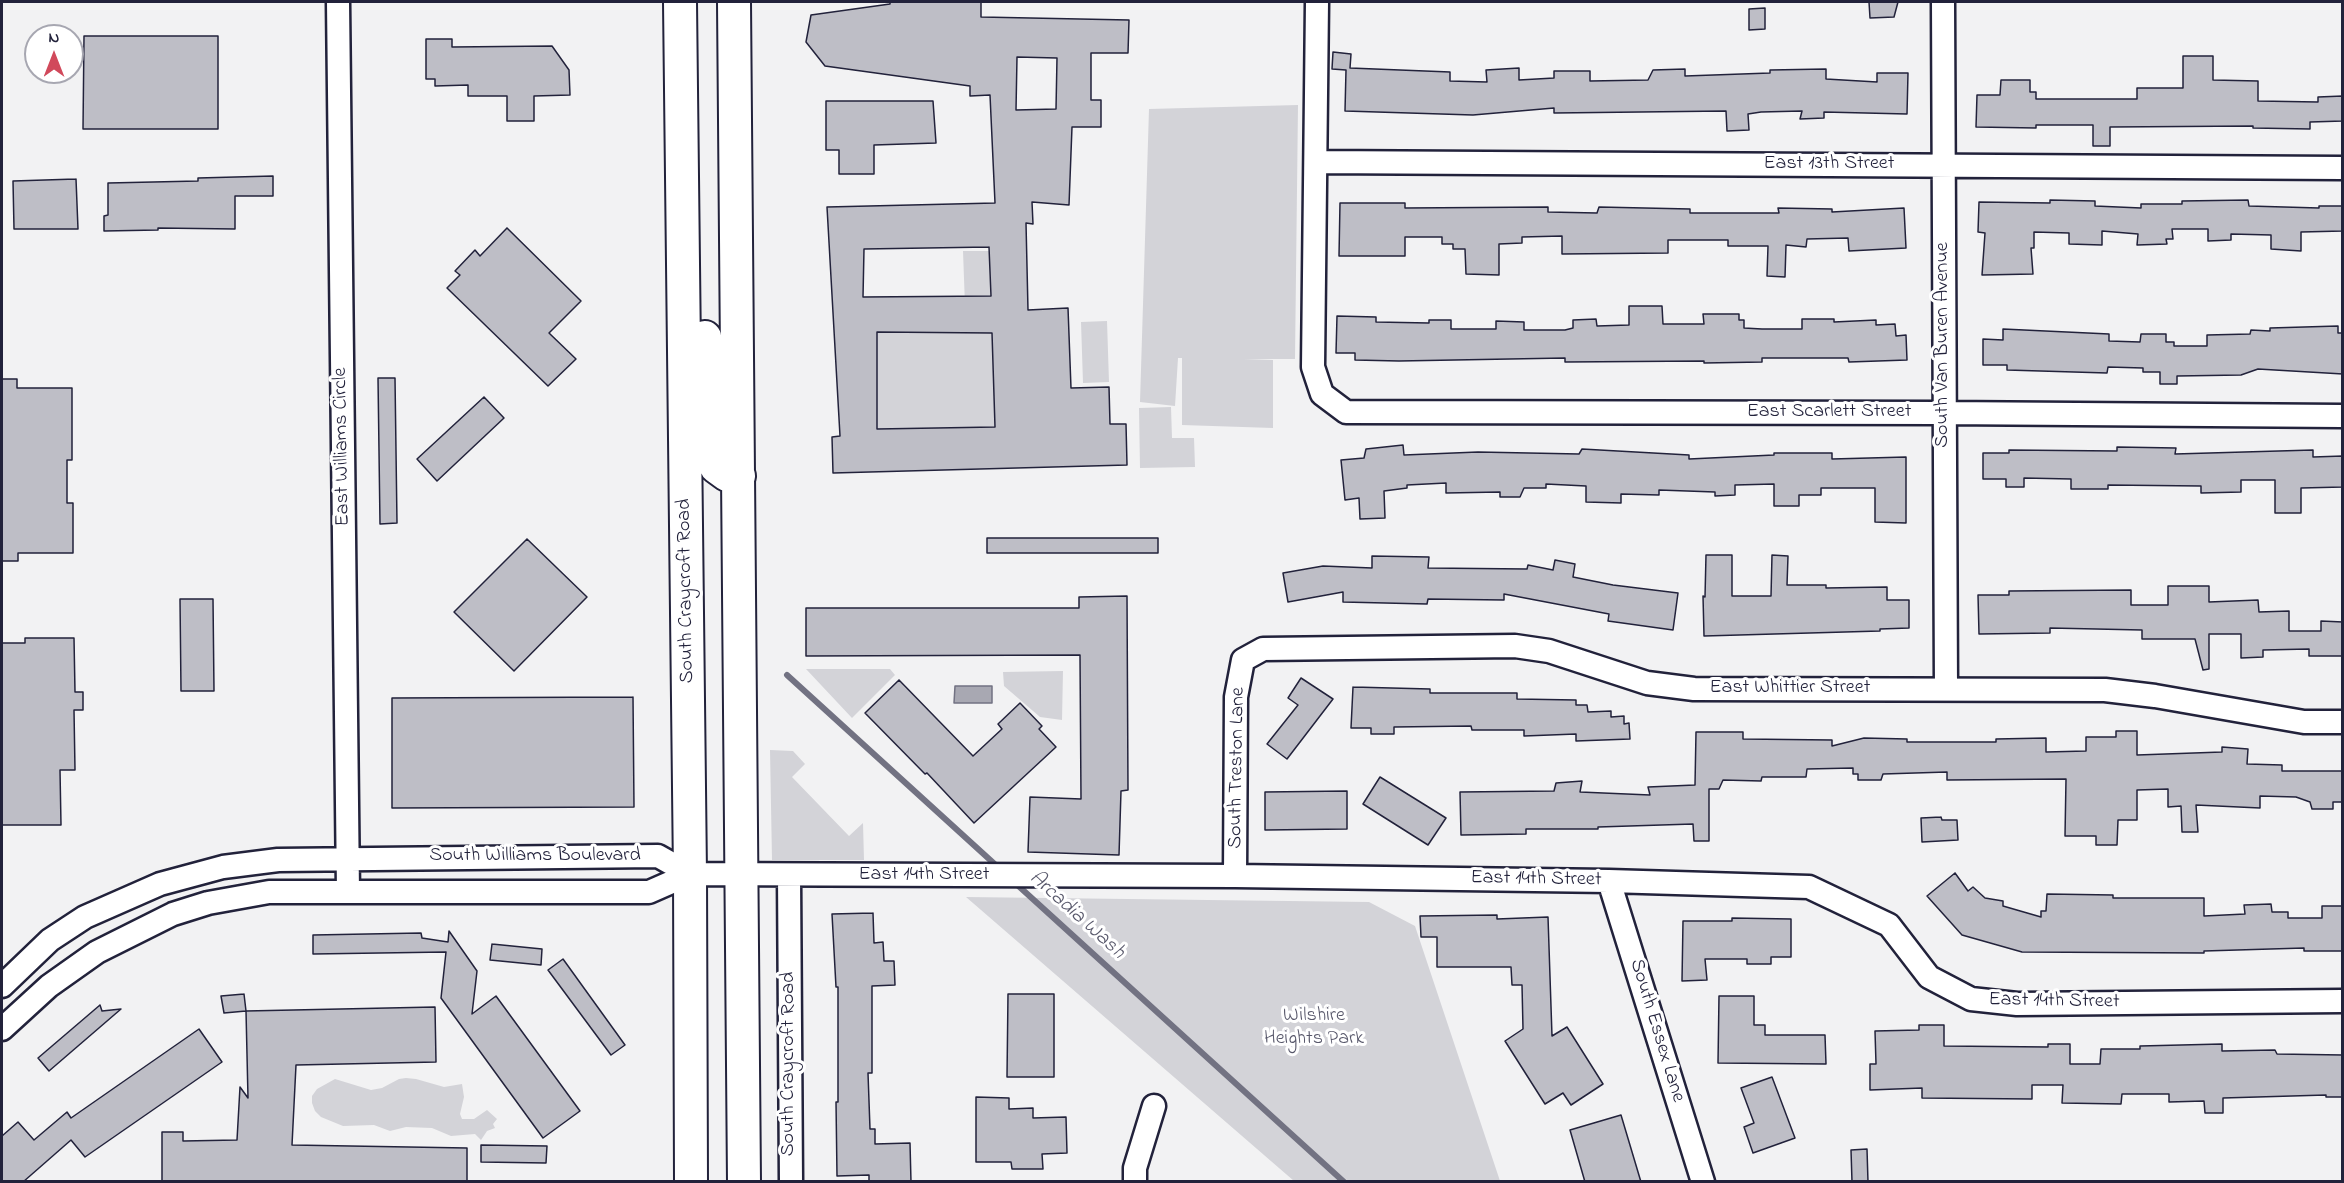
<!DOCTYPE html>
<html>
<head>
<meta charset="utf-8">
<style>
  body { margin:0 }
  #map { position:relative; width:2344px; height:1183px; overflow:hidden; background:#f2f2f3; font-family:"Indie Flower",sans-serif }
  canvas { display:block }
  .frame { position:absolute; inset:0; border:3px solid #22223b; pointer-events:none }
  .north { position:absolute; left:24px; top:24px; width:60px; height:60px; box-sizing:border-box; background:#fff; border:2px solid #a7a7b1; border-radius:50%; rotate:0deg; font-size:16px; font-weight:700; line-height:24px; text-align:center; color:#22223b }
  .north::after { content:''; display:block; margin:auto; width:21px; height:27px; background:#d1495b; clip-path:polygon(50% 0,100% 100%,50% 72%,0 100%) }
</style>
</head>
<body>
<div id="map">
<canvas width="2344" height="1183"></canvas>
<div class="frame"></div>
<div class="north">N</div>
</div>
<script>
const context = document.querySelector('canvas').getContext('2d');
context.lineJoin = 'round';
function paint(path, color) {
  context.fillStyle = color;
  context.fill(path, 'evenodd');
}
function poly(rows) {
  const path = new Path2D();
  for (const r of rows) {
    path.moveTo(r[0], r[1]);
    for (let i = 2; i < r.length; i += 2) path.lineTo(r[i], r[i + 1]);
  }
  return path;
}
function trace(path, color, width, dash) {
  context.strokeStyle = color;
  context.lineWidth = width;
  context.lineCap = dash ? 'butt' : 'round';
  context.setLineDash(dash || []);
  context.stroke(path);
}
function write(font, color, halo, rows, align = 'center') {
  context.font = font + ' "Indie Flower",sans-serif';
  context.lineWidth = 6;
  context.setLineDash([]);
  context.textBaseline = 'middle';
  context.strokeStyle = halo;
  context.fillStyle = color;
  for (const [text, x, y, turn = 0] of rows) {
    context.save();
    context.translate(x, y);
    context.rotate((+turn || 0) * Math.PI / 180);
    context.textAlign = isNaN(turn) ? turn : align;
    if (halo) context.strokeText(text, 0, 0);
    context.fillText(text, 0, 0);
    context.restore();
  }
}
paint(poly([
  [1298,105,1295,359,1244,359,1273,360,1273,428,1182,425,1182,358,1178,358,1175,406,1140,402,1149,109],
  [963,251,989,251,995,427,877,429,877,332,966,333],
  [1107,321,1109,382,1083,383,1081,322],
  [1171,407,1172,438,1194,438,1195,467,1140,468,1139,408],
  [806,669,890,669,895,675,852,718],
  [1063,671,1062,720,1040,717,1004,686,1003,672],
  [770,750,793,751,805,764,792,777,849,836,863,823,864,860,772,860],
  [966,897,1369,902,1415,926,1500,1181,1294,1181],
  [406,1078,416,1079,444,1087,462,1084,464,1097,460,1114,462,1119,474,1119,487,1110,497,1119,493,1124,495,1128,487,1131,481,1140,475,1134,451,1136,432,1128,406,1127,390,1131,374,1125,343,1126,321,1117,315,1111,312,1103,312,1096,317,1089,335,1079,371,1090,382,1088,399,1079]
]), '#d3d3d8');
const water = poly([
  [955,686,992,686,992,703,954,703,955,686]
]);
paint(water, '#a8a8b2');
trace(water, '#727282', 1.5);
trace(poly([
  [787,675,999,868],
  [1013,881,1344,1182]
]), '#727282', 6);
const building = poly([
  [890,2,981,2,981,17,1129,20,1128,53,1091,53,1091,100,1101,100,1101,127,1072,127,1069,205,1032,202,1033,224,1026,223,1028,310,1068,308,1071,388,1109,387,1110,424,1126,424,1127,465,833,473,832,437,840,436,827,207,995,203,990,95,970,96,970,86,825,66,806,42,811,15,890,4,890,2],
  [1017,57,1057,58,1056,109,1016,110,1017,57],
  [989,247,991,296,863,297,864,249,989,247],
  [877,332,992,333,995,427,877,429,877,332],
  [1869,2,1898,2,1894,17,1870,18,1869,2],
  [1765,8,1765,29,1749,30,1749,9,1765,8],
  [84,36,218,36,218,129,83,129,84,36],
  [426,39,452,39,452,47,552,46,569,70,570,95,534,96,534,121,507,121,507,96,468,96,468,85,435,86,435,79,426,79,426,39],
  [1333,52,1351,54,1350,68,1450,72,1450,81,1487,82,1486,70,1519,68,1519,80,1554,78,1554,71,1590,71,1590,81,1648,80,1653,70,1685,69,1685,76,1770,73,1770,70,1826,69,1826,79,1877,82,1877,73,1908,73,1907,114,1824,112,1824,118,1800,119,1802,111,1761,112,1748,114,1749,130,1727,131,1726,111,1554,113,1554,108,1473,115,1345,111,1346,70,1332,69,1333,52],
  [2183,56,2213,56,2213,80,2258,81,2258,101,2318,102,2318,97,2343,96,2343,121,2310,122,2310,129,2253,128,2253,126,2110,127,2110,146,2093,146,2093,125,2036,125,2036,128,1976,127,1977,95,2000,95,2001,80,2030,80,2030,92,2036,92,2036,99,2137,99,2137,88,2183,88,2183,56],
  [826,101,933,101,936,143,874,145,874,174,839,174,839,150,826,150,826,101],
  [273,176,273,196,235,196,235,229,158,228,158,230,104,231,104,216,108,215,108,183,198,181,198,178,273,176],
  [76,179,78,229,14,229,13,181,76,179],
  [2050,200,2095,201,2095,206,2141,208,2141,204,2182,204,2182,201,2248,200,2249,206,2319,208,2319,206,2343,206,2343,231,2301,232,2301,251,2271,249,2271,235,2231,234,2231,240,2208,241,2208,229,2172,229,2173,239,2166,239,2167,244,2137,245,2138,234,2102,231,2102,245,2069,244,2069,233,2034,232,2034,248,2031,248,2033,274,1982,275,1985,233,1978,232,1979,202,2050,203,2050,200],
  [1340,203,1405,203,1405,208,1548,207,1548,212,1597,213,1599,207,1690,209,1690,213,1779,213,1778,208,1832,209,1832,212,1904,208,1906,248,1849,251,1848,238,1807,239,1806,247,1786,245,1785,277,1767,276,1768,246,1728,246,1728,240,1668,240,1668,253,1562,254,1562,236,1522,237,1522,243,1499,244,1499,275,1466,274,1465,249,1453,249,1453,244,1442,244,1442,237,1405,237,1405,256,1339,256,1340,203],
  [507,228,581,301,549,333,576,359,548,386,447,288,460,275,455,271,475,250,480,256,507,228],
  [1629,306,1662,306,1663,324,1704,324,1703,314,1739,314,1739,320,1744,320,1744,328,1762,329,1802,329,1802,319,1834,319,1834,322,1876,320,1876,325,1895,324,1896,336,1906,335,1907,360,1849,362,1848,358,1762,358,1762,362,1704,363,1704,361,1565,362,1565,358,1399,361,1355,360,1355,353,1336,353,1337,316,1376,317,1376,322,1429,323,1429,320,1451,320,1451,329,1496,329,1496,321,1524,322,1524,330,1565,330,1573,328,1573,320,1596,319,1597,326,1629,325,1629,306],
  [2338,326,2338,333,2343,333,2343,374,2258,369,2241,375,2177,376,2177,384,2160,384,2160,372,2143,372,2143,368,2108,367,2107,373,2007,370,2007,365,1983,365,1983,339,2003,340,2003,329,2109,334,2109,341,2140,342,2141,334,2166,334,2166,342,2174,342,2174,346,2207,346,2207,335,2250,334,2251,330,2270,331,2270,328,2338,326],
  [378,378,395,378,397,523,380,524,378,378],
  [2,379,17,379,17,388,72,388,72,460,67,460,67,503,73,503,73,553,18,553,18,561,2,561,2,379],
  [484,397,504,418,437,481,417,459,484,397],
  [1403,445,1404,455,1478,452,1579,454,1582,449,1689,455,1689,459,1774,455,1774,453,1832,453,1832,459,1906,457,1906,523,1875,522,1875,488,1821,488,1821,495,1799,495,1799,506,1774,506,1774,484,1735,485,1735,495,1715,496,1715,492,1659,490,1659,495,1621,494,1621,503,1586,502,1586,486,1546,484,1546,488,1524,488,1520,497,1500,497,1500,492,1446,493,1446,483,1407,485,1407,488,1384,491,1385,518,1360,519,1359,498,1345,500,1341,460,1364,458,1366,449,1403,445],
  [2117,447,2176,448,2175,454,2313,450,2313,457,2343,456,2343,487,2301,488,2301,513,2275,513,2275,480,2241,480,2241,492,2201,493,2201,486,2108,485,2108,489,2071,489,2071,479,2024,478,2024,487,2006,487,2006,479,1983,479,1983,453,2009,453,2009,450,2117,451,2117,447],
  [987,538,1158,538,1158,553,987,553,987,538],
  [527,539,587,597,514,671,454,612,527,539],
  [1706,555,1732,555,1732,596,1771,596,1772,555,1788,556,1787,585,1826,585,1826,588,1887,587,1887,600,1909,600,1909,628,1880,629,1880,631,1704,636,1703,596,1705,597,1706,555],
  [1372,556,1429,557,1428,568,1527,569,1528,565,1553,570,1555,560,1575,564,1573,577,1613,585,1678,593,1673,630,1608,621,1609,614,1504,594,1504,600,1428,599,1427,604,1343,602,1343,592,1288,602,1283,573,1323,566,1372,568,1372,556],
  [2168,586,2209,586,2209,602,2258,600,2259,612,2289,611,2289,631,2321,631,2321,621,2343,622,2343,656,2309,656,2309,649,2263,650,2263,657,2241,658,2241,634,2209,634,2209,669,2203,670,2195,639,2142,639,2142,630,2050,628,2050,633,1979,634,1978,595,2009,595,2009,591,2131,590,2131,605,2168,605,2168,586],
  [1127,596,1128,790,1121,791,1119,855,1028,852,1030,797,1081,799,1080,655,806,656,806,608,1079,608,1079,597,1127,596],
  [180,599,213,599,214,691,181,691,180,599],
  [25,638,74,638,75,692,83,692,83,710,74,710,75,770,60,770,61,825,2,825,2,643,25,643,25,638],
  [1301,678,1333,699,1287,759,1267,744,1298,705,1288,698,1301,678],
  [899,680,973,756,1002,729,998,724,1020,703,1042,726,1039,729,1056,747,974,823,927,773,925,774,865,713,899,680],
  [1353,687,1430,689,1430,693,1517,693,1517,699,1576,700,1576,705,1587,705,1588,712,1611,711,1611,717,1624,716,1624,724,1629,723,1630,739,1576,741,1576,734,1524,736,1524,730,1472,730,1471,726,1394,727,1394,734,1371,734,1371,728,1351,728,1353,687],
  [633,697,634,807,392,808,392,698,633,697],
  [2116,731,2137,731,2137,755,2222,752,2222,747,2248,749,2247,764,2282,765,2282,771,2343,771,2343,802,2333,802,2333,809,2312,809,2310,802,2296,797,2260,796,2260,808,2196,805,2198,832,2182,832,2181,806,2168,807,2168,789,2137,790,2137,820,2118,820,2117,845,2096,845,2096,836,2065,836,2066,779,1947,780,1947,772,1883,774,1881,780,1858,780,1858,774,1853,774,1853,768,1807,769,1806,777,1762,777,1761,781,1723,780,1719,789,1709,789,1709,841,1694,841,1693,824,1598,827,1598,829,1526,829,1526,834,1461,835,1460,792,1554,791,1556,783,1582,781,1580,792,1650,795,1648,787,1695,785,1696,732,1743,732,1743,739,1832,740,1832,746,1864,738,1907,739,1907,742,1996,742,1996,739,2046,738,2046,752,2086,751,2086,737,2116,737,2116,731],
  [1380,777,1446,818,1428,845,1363,804,1380,777],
  [1347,791,1347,829,1265,830,1265,792,1347,791],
  [1941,817,1942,820,1957,820,1958,840,1922,842,1921,818,1941,817],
  [1955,873,1968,891,1973,887,1985,898,2003,901,2003,906,2041,917,2041,911,2046,911,2047,894,2113,895,2113,898,2204,898,2204,916,2245,914,2244,905,2271,904,2272,912,2288,912,2288,918,2322,918,2322,906,2343,906,2343,951,2304,951,2304,948,2204,951,2204,953,2022,952,1962,935,1927,896,1955,873],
  [873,913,874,943,883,942,884,961,894,961,895,985,872,986,872,1073,868,1073,870,1129,875,1129,875,1144,910,1143,911,1182,869,1182,869,1175,837,1176,836,1102,838,1102,838,987,836,987,832,914,873,913],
  [1497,915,1497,919,1548,917,1552,1036,1567,1027,1603,1084,1571,1105,1563,1093,1545,1104,1505,1041,1523,1029,1522,985,1512,985,1511,967,1437,967,1437,937,1421,937,1420,916,1497,915],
  [1732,918,1791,919,1791,957,1771,957,1771,964,1747,964,1747,959,1705,959,1707,980,1682,981,1683,921,1732,921,1732,918],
  [449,931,477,971,472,1014,496,996,580,1111,543,1138,441,998,446,952,313,954,313,935,421,933,422,938,448,942,449,931],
  [492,944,542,949,541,965,490,960,492,944],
  [563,959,625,1045,611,1055,548,970,563,959],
  [244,994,246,1011,224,1013,221,996,244,994],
  [1008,994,1054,994,1054,1077,1007,1077,1008,994],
  [1719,996,1754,996,1754,1025,1765,1025,1765,1035,1825,1035,1826,1064,1718,1063,1719,996],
  [100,1005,102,1011,121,1009,49,1071,38,1058,100,1005],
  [435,1007,436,1062,296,1065,292,1145,467,1148,467,1182,162,1182,162,1132,183,1132,183,1141,237,1140,240,1087,248,1098,246,1011,435,1007],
  [1919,1025,1944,1025,1944,1046,2048,1047,2048,1044,2070,1044,2070,1064,2100,1064,2101,1049,2140,1049,2140,1046,2222,1044,2222,1051,2275,1050,2277,1054,2343,1055,2343,1097,2326,1097,2326,1095,2223,1098,2223,1113,2205,1113,2204,1101,2169,1102,2169,1094,2122,1094,2121,1104,2062,1103,2063,1085,2032,1085,2032,1099,1922,1098,1922,1088,1870,1090,1870,1064,1876,1064,1875,1031,1919,1030,1919,1025],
  [199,1029,222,1062,85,1157,71,1140,23,1182,2,1182,2,1136,18,1122,34,1140,67,1112,71,1118,199,1029],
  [1772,1077,1795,1138,1753,1153,1744,1127,1754,1123,1741,1088,1772,1077],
  [976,1097,1009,1098,1009,1109,1033,1108,1033,1118,1066,1117,1067,1153,1042,1154,1043,1169,1012,1169,1011,1162,976,1162,976,1097],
  [1621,1115,1641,1182,1585,1182,1570,1130,1621,1115],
  [481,1145,547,1146,546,1163,481,1162,481,1145],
  [1867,1149,1868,1182,1852,1182,1851,1150,1867,1149]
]);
paint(building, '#bebec6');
trace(building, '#22223b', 1.5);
const street = poly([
  [338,2,348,892],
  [1317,2,1313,367,1322,394,1346,412,1943,413,2342,416],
  [1943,2,1946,688],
  [1316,162,2342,168],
  [690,874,1235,876,1609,881,1809,887,1889,925,1929,977,1971,999,2017,1004,2342,1001],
  [789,875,791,1182],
  [1235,876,1236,697,1243,660,1263,649,1515,646,1549,651,1647,683,1694,689,2105,690,2155,696,2304,722,2342,722],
  [1609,881,1703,1182],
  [2,986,50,940,85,917,160,884,223,867,278,860,658,856,690,874,649,892,269,892,208,903,173,914,97,952,49,986,2,1029],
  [1135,1182,1135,1168,1154,1106]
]);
const secondary = poly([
  [680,2,690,874,691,1182],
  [734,2,744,1182],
  [705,337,708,446,716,467,727,475,739,476]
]);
trace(street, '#22223b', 27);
trace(secondary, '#22223b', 36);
trace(street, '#fff', 22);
trace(secondary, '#fff', 32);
write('20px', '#22223b', '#fff', [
  ["East 13th Street",1829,165],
  ["South Van Buren Avenue",1944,345,-90],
  ["East Scarlett Street",1829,413],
  ["East Williams Circle",343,447,-91],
  ["South Craycroft Road",687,591,-91],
  ["East Whittier Street",1790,689],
  ["South Treston Lane",1238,768,-89],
  ["South Williams Boulevard",535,857],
  ["East 14th Street",924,876],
  ["East 14th Street",1536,880,1],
  ["East 14th Street",2054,1002,1],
  ["South Essex Lane",1656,1031,73],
  ["South Craycroft Road",790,1064,-90]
]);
write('20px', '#57576a', '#fff', [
  ["Wilshire",1314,1017],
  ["Heights Park",1314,1040]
]);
write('italic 21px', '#58586b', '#fff', [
  ["Arcadia Wash",1076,916,42]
]);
</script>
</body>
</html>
